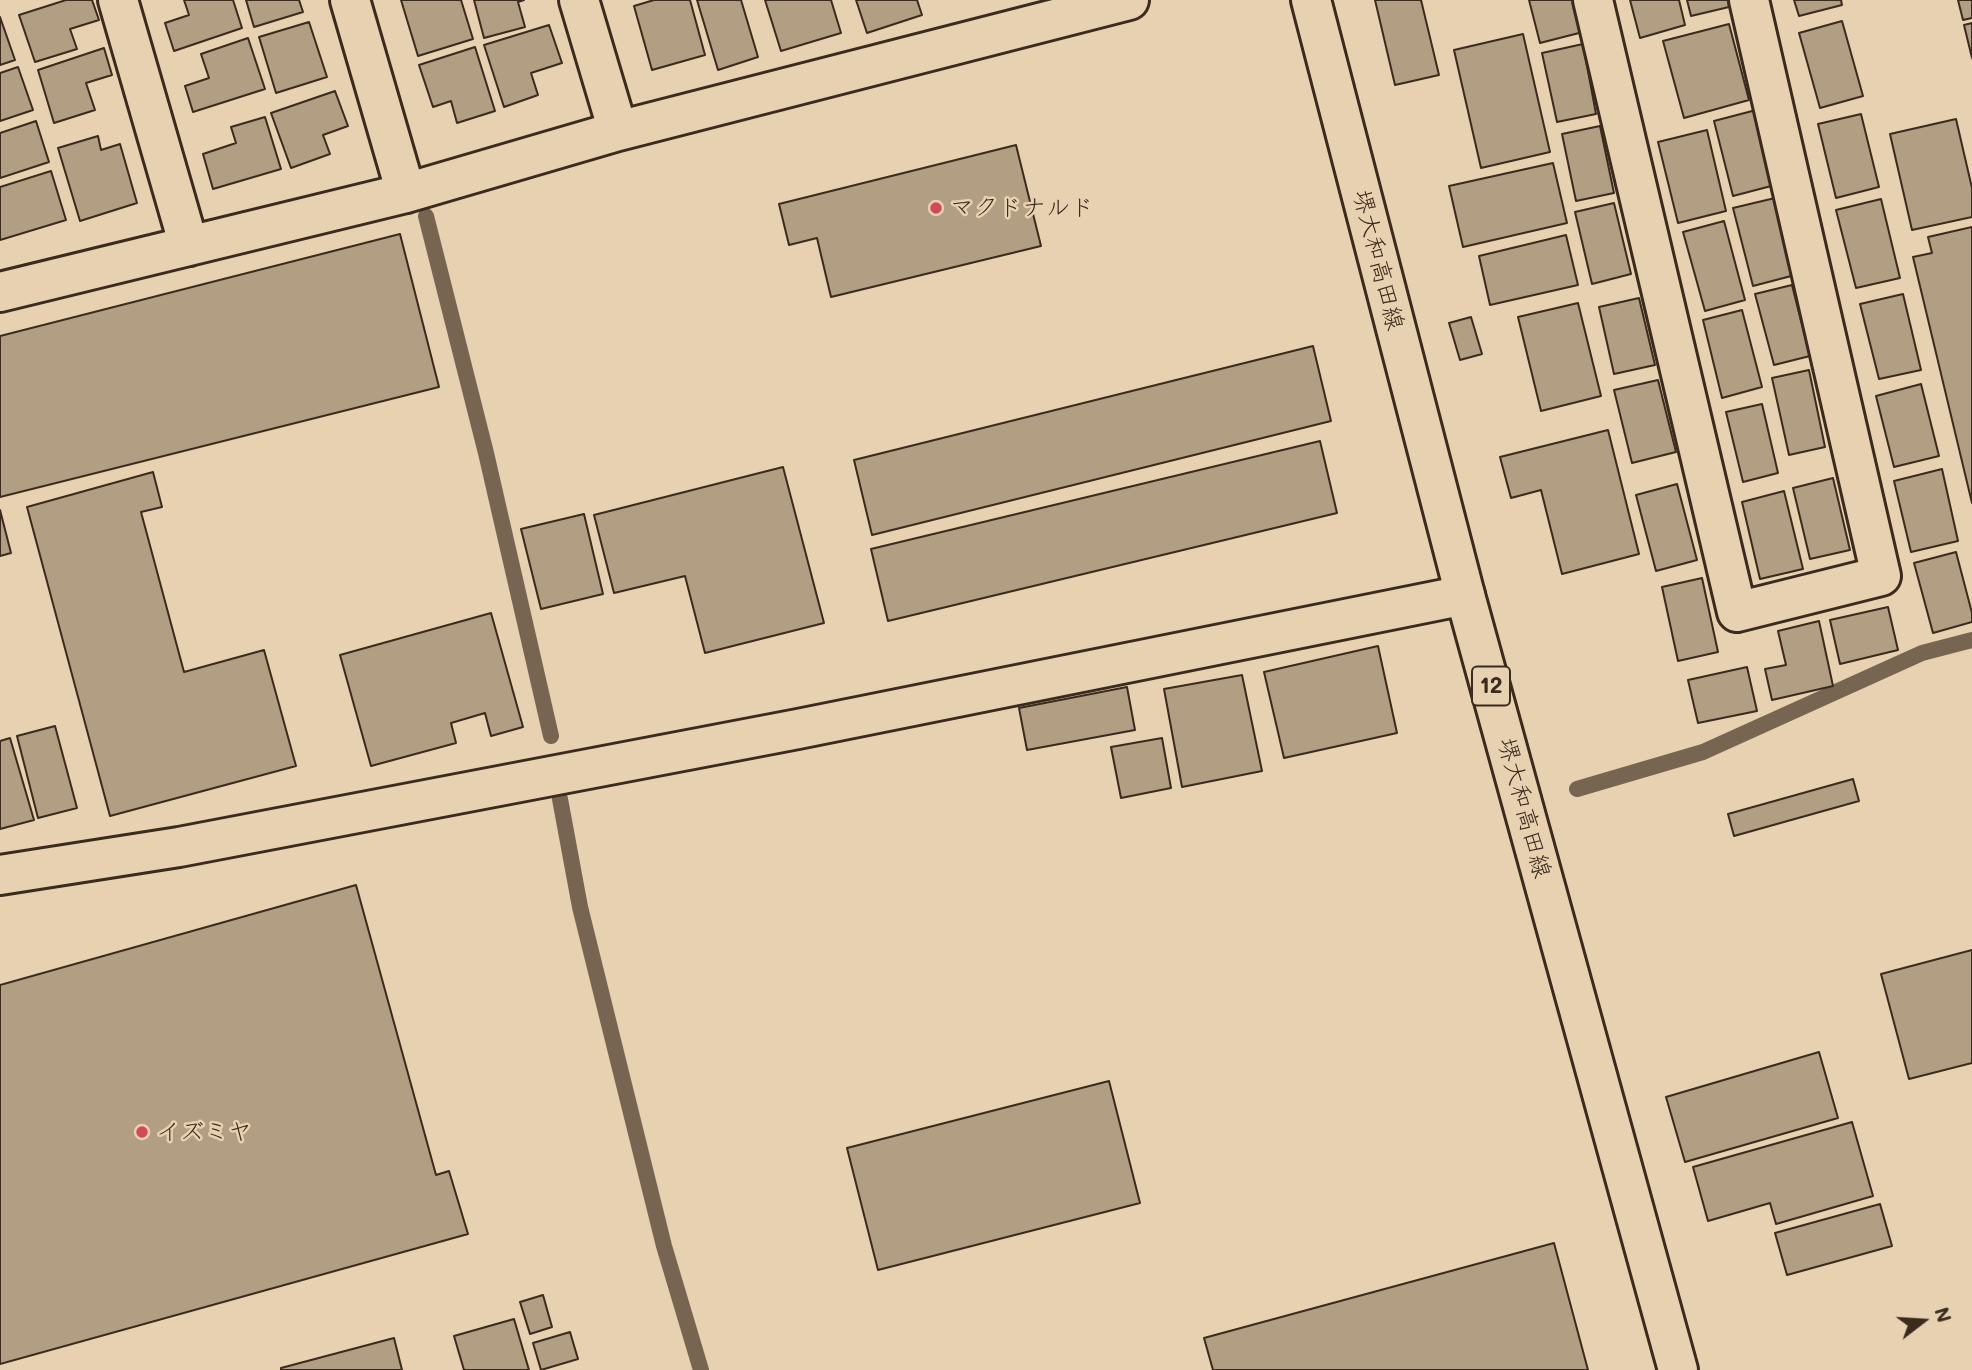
<!DOCTYPE html>
<html>
<head>
<meta charset="utf-8">
<style>
  body { margin:0 }
  #map { position:relative; width:1972px; height:1370px; overflow:hidden; background:#e8d1b0; font-family:Mali,sans-serif }
  canvas { display:block }
  .north { position:absolute; left:1888px; top:1286px; width:70px; height:70px; -webkit-text-stroke:5px #e8d1b0; paint-order:stroke; rotate:73deg; font-size:19px; font-weight:700; line-height:28px; text-align:center; color:#3b2a1e }
  .north::after { content:''; display:block; margin:auto; width:24px; height:32px; background:#3b2a1e; clip-path:polygon(50% 0,100% 100%,50% 72%,0 100%) }
</style>
</head>
<body>
<div id="map">
<canvas width="1972" height="1370"></canvas>
<div class="north">N</div>
</div>
<script>
const context = document.querySelector('canvas').getContext('2d');
context.lineJoin = 'round';
function poly(rows) {
  const path = new Path2D();
  for (const r of rows) {
    path.moveTo(r[0], r[1]);
    for (let i = 2; i < r.length; i += 2) path.lineTo(r[i], r[i + 1]);
  }
  return path;
}
function trace(path, color, width, dash) {
  context.strokeStyle = color;
  context.lineWidth = width;
  context.lineCap = dash ? 'butt' : 'round';
  context.setLineDash(dash || []);
  context.stroke(path);
}
function paint(path, color) {
  context.fillStyle = color;
  context.fill(path, 'evenodd');
}
function write(font, color, halo, rows, align = 'center') {
  context.font = font + ' Mali,"Klee One",sans-serif';
  context.lineWidth = 5;
  context.setLineDash([]);
  context.textBaseline = 'middle';
  context.strokeStyle = halo;
  context.fillStyle = color;
  for (const [text, x, y, turn = 0] of rows) {
    context.save();
    context.translate(x, y);
    context.rotate((+turn || 0) * Math.PI / 180);
    context.textAlign = isNaN(turn) ? turn : align;
    if (halo) context.strokeText(text, 0, 0);
    context.fillText(text, 0, 0);
    context.restore();
  }
}
trace(poly([
  [426,216,486,453,551,736],
  [1577,789,1703,752,1922,653,1972,640],
  [560,799,580,907,664,1246,701,1370]
]), '#776451', 16);
const building = poly([
  [66,0,92,0,99,20,70,29,77,49,35,62,19,15,66,0],
  [184,0,233,0,242,28,174,51,165,23,189,15,184,0],
  [246,0,299,0,303,12,254,27,246,0],
  [401,0,461,0,473,39,418,56,401,0],
  [474,0,524,0,518,2,525,27,484,38,474,0],
  [654,0,690,0,705,55,652,70,634,6,654,0],
  [697,0,741,0,758,57,718,70,697,0],
  [765,0,831,0,841,33,781,51,765,0],
  [856,0,917,0,922,15,867,33,856,0],
  [1375,0,1421,0,1439,75,1395,85,1375,0],
  [1529,0,1574,0,1583,32,1540,43,1529,0],
  [1630,0,1679,0,1685,25,1640,38,1630,0],
  [1687,0,1728,0,1729,7,1691,16,1687,0],
  [1794,0,1841,0,1842,5,1799,16,1794,0],
  [1958,0,1972,0,1972,18,1963,20,1958,0],
  [0,17,15,60,0,65,0,17],
  [1842,21,1863,96,1820,108,1799,33,1842,21],
  [309,22,327,77,276,93,259,37,309,22],
  [1972,23,1972,58,1964,25,1972,23],
  [1729,24,1749,100,1684,118,1663,41,1729,24],
  [549,25,562,63,531,73,538,95,504,107,484,45,549,25],
  [1523,34,1550,152,1481,168,1454,50,1523,34],
  [248,38,265,89,193,112,185,86,209,78,201,54,248,38],
  [1583,44,1596,114,1557,122,1542,53,1583,44],
  [475,47,495,111,457,123,451,101,433,107,419,65,475,47],
  [104,48,112,75,86,83,95,110,54,123,38,70,104,48],
  [18,67,33,110,0,121,0,73,18,67],
  [335,91,348,126,323,135,330,154,291,168,271,113,335,91],
  [1756,110,1775,185,1733,196,1714,121,1756,110],
  [1861,114,1879,187,1836,198,1818,124,1861,114],
  [265,117,281,169,213,189,203,154,236,143,231,127,265,117],
  [1956,119,1972,188,1972,217,1912,230,1890,134,1956,119],
  [36,121,49,162,0,178,0,133,36,121],
  [1600,126,1614,193,1576,201,1562,134,1600,126],
  [1707,130,1726,211,1678,223,1658,142,1707,130],
  [98,136,101,150,120,144,137,203,80,221,58,148,98,136],
  [1016,145,1041,246,831,297,817,238,789,245,779,204,1016,145],
  [1553,163,1567,223,1463,247,1449,186,1553,163],
  [51,171,66,220,0,240,0,187,51,171],
  [1775,198,1795,275,1753,286,1733,208,1775,198],
  [1881,199,1900,278,1856,288,1836,210,1881,199],
  [1614,203,1631,274,1592,284,1575,212,1614,203],
  [1724,221,1745,300,1705,311,1683,232,1724,221],
  [1972,227,1972,503,1913,257,1932,253,1928,237,1972,227],
  [400,234,439,387,0,497,0,336,400,234],
  [1566,235,1578,285,1490,305,1479,256,1566,235],
  [1792,285,1810,356,1774,365,1755,294,1792,285],
  [1903,294,1921,370,1879,379,1860,304,1903,294],
  [1639,298,1655,365,1614,374,1599,307,1639,298],
  [1578,303,1601,396,1541,411,1518,317,1578,303],
  [1742,310,1762,387,1722,398,1703,320,1742,310],
  [1471,317,1482,354,1460,360,1449,323,1471,317],
  [1313,346,1331,421,872,535,854,460,1313,346],
  [1809,370,1825,447,1789,455,1772,378,1809,370],
  [1658,380,1676,452,1632,463,1614,390,1658,380],
  [1921,384,1939,456,1894,467,1876,396,1921,384],
  [1762,404,1778,473,1743,482,1726,412,1762,404],
  [1608,430,1639,554,1562,574,1541,490,1511,498,1500,457,1608,430],
  [1320,441,1337,513,888,621,871,549,1320,441],
  [783,467,824,623,705,653,685,576,614,593,594,515,783,467],
  [1942,469,1958,541,1911,552,1894,481,1942,469],
  [153,472,162,507,141,512,184,672,264,650,296,766,110,816,27,507,153,472],
  [1833,478,1850,550,1810,559,1793,488,1833,478],
  [1677,484,1697,560,1656,571,1636,495,1677,484],
  [1784,491,1803,569,1760,579,1742,502,1784,491],
  [0,510,11,553,0,556,0,510],
  [584,514,603,594,541,609,521,529,584,514],
  [1956,552,1972,613,1972,622,1933,633,1914,563,1956,552],
  [1702,578,1718,652,1678,661,1662,587,1702,578],
  [1888,607,1898,650,1840,664,1830,620,1888,607],
  [491,613,523,727,491,736,485,713,451,723,456,743,371,766,340,655,491,613],
  [1819,621,1833,686,1772,700,1765,669,1786,665,1778,631,1819,621],
  [1378,646,1397,733,1284,758,1264,672,1378,646],
  [1747,667,1757,711,1698,723,1688,680,1747,667],
  [1242,675,1262,771,1182,787,1164,689,1242,675],
  [1127,687,1135,730,1027,750,1019,708,1127,687],
  [55,726,77,808,38,818,17,736,55,726],
  [10,738,34,820,0,829,0,741,10,738],
  [1162,738,1171,788,1121,798,1111,747,1162,738],
  [1853,779,1859,801,1734,836,1728,814,1853,779],
  [356,885,436,1175,449,1171,468,1234,0,1364,0,985,356,885],
  [1972,950,1972,1063,1909,1079,1881,974,1972,950],
  [1819,1052,1838,1118,1685,1162,1666,1097,1819,1052],
  [1109,1081,1140,1203,878,1270,847,1148,1109,1081],
  [1852,1122,1873,1196,1776,1224,1770,1203,1708,1221,1693,1167,1852,1122],
  [1880,1204,1892,1246,1787,1275,1775,1233,1880,1204],
  [1554,1243,1588,1370,1213,1370,1204,1338,1554,1243],
  [543,1295,552,1327,530,1334,520,1302,543,1295],
  [514,1319,529,1370,464,1370,454,1336,514,1319],
  [570,1332,578,1359,541,1370,533,1343,570,1332],
  [394,1338,402,1370,281,1370,281,1368,394,1338]
]);
paint(building, '#b29e83');
trace(building, '#3b2a1e', 2);
const street = poly([
  [118,0,189,246],
  [350,0,406,193],
  [579,0,618,131],
  [1593,0,1737,612,1881,576,1749,0],
  [0,292,406,193,618,131,1129,0],
  [0,875,179,847,798,729,1465,595]
]);
const primary = poly([
  [1311,0,1465,595,1678,1370]
]);
trace(street, '#3b2a1e', 44);
trace(primary, '#3b2a1e', 44);
trace(street, '#e8d1b0', 38);
trace(primary, '#e8d1b0', 38);
for (const [x, y, r, color] of [
  [936,208,7,"#d1495b"],
  [142,1132,7,"#d1495b"]
]) {
  const dot = new Path2D();
  dot.arc(x, y, r, 0, 2 * Math.PI);
  context.fillStyle = color;
  context.fill(dot);
  trace(dot, '#e8d1b0', 2.5);
}
for (const [x, y, w] of [
  [1491,686,38]
]) {
  const box = new Path2D();
  box.roundRect(x - w / 2, y - 19.5, w, 39, 5);
  context.fillStyle = '#e8d1b0';
  context.fill(box);
  trace(box, '#3b2a1e', 2);
}
write('bold 23px', '#3b2a1e', null, [
  ["12",1491,686]
]);
write('24px', '#3b2a1e', '#e8d1b0', [
  ["マクドナルド",950,208],
  ["イズミヤ",156,1132]
], 'left');
write('24px', '#3b2a1e', '#e8d1b0', [
  ["堺大和高田線",1378,260,76],
  ["堺大和高田線",1524,808,75]
]);
</script>
</body>
</html>
